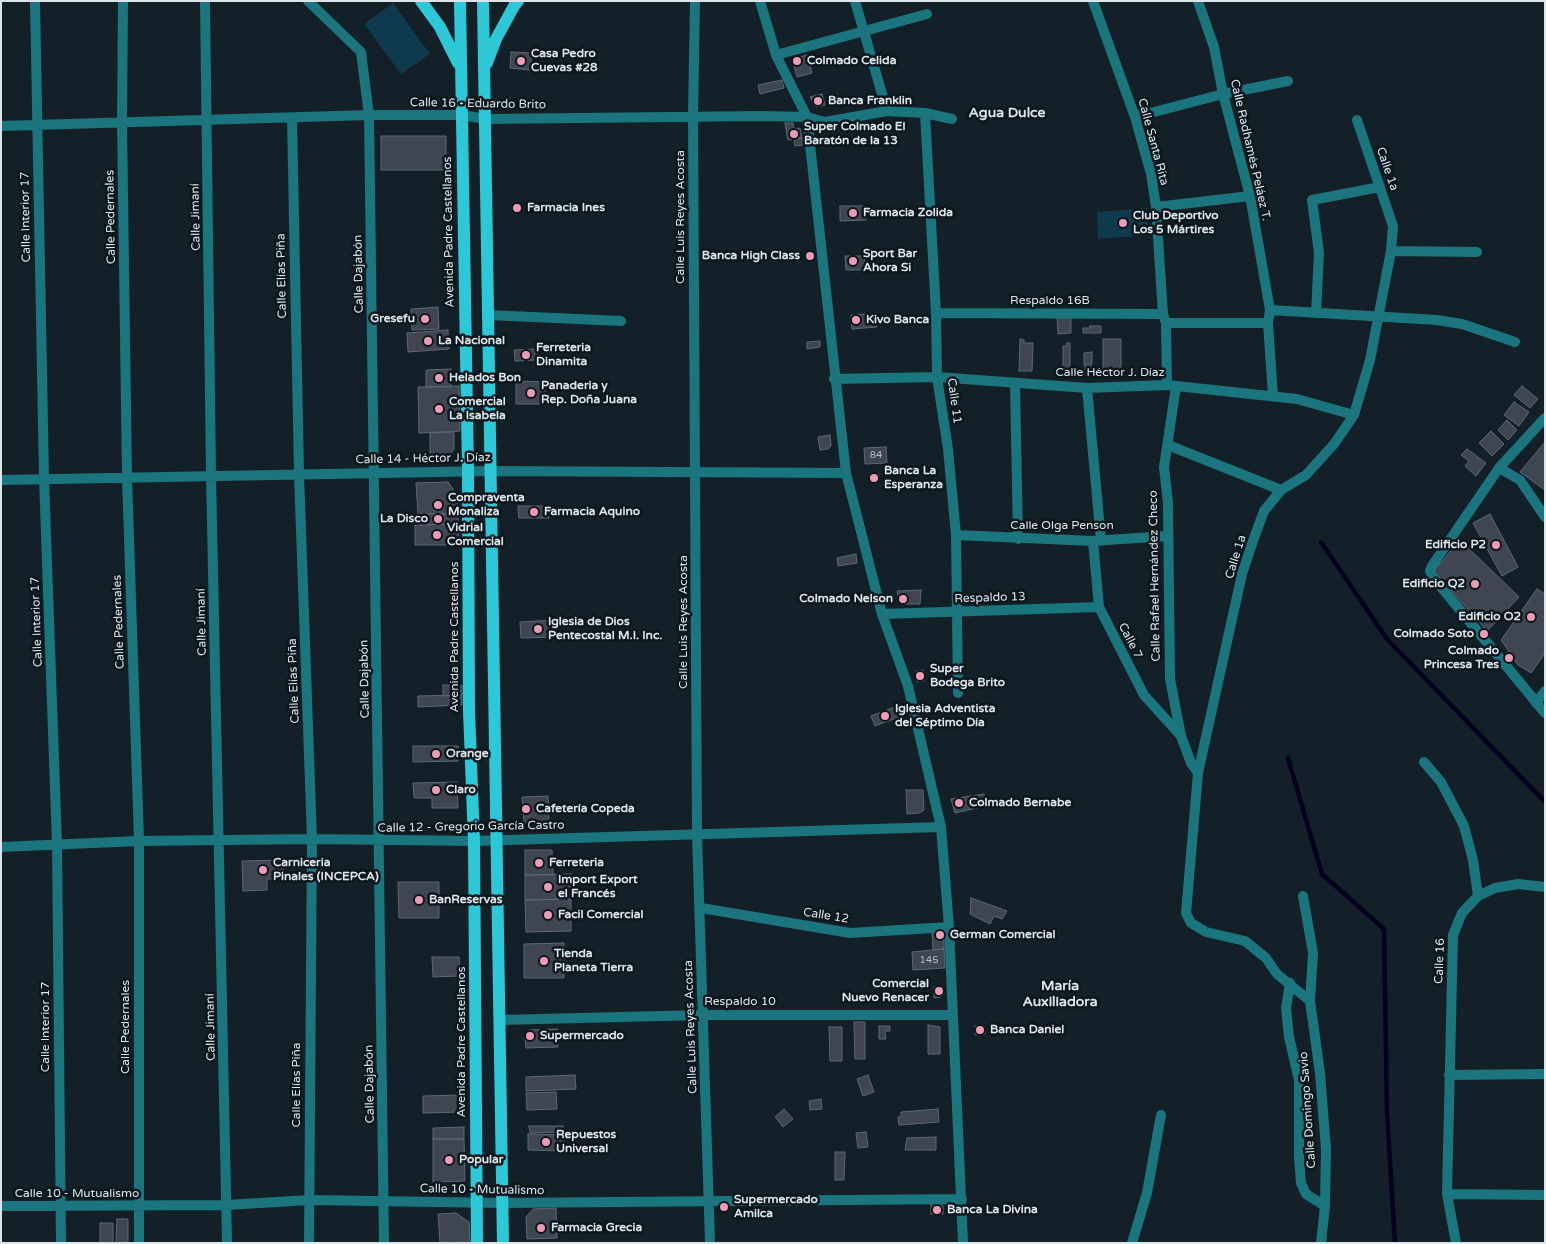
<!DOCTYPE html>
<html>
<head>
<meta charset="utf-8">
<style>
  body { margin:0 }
  #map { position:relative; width:1546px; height:1244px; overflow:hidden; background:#142027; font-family:"Varela Round",sans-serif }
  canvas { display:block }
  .frame { position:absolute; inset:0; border:2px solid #dce5e9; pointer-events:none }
</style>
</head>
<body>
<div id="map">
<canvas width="1546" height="1244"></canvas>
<div class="frame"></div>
</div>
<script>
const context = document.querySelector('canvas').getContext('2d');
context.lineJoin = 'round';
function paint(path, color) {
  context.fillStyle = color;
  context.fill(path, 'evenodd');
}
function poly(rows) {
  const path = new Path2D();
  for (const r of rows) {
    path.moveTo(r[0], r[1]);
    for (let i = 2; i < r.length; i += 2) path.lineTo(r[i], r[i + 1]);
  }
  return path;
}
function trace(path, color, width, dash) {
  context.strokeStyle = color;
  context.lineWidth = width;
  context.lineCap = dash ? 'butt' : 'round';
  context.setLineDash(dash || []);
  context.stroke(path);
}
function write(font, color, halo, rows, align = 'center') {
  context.font = font + ' "Varela Round",sans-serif';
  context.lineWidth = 5;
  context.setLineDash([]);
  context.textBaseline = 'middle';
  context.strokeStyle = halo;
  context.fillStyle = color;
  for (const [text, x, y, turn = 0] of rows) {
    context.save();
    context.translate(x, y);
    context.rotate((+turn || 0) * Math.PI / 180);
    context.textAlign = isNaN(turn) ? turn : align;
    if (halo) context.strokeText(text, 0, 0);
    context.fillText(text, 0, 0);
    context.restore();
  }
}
paint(poly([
  [393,3,430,54,401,74,364,24],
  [1147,208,1149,235,1098,239,1097,212]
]), '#0f394c');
trace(poly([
  [1321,542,1387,639,1545,802],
  [1288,758,1322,874,1384,929,1387,1113,1395,1243]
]), '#05001f', 4.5);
const building = poly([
  [511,52,532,53,530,70,510,68,511,52],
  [807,55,812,73,797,77,792,59,807,55],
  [782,80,784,88,760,94,758,85,782,80],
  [822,94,825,105,816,107,810,97,822,94],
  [785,123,793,123,794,129,800,128,802,138,788,140,785,123],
  [381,136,446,136,446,170,381,170,381,136],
  [802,138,803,145,795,146,794,139,802,138],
  [840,206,865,206,866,220,840,221,840,206],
  [814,253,815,258,806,260,805,254,814,253],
  [845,256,865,256,865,270,846,270,845,256],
  [438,307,439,329,412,330,411,309,438,307],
  [876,313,877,327,852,329,851,315,876,313],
  [1057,316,1071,316,1071,333,1058,334,1057,316],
  [1090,326,1101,326,1101,333,1083,333,1083,328,1090,328,1090,326],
  [448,330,449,349,408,352,407,333,448,330],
  [1020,339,1024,340,1024,343,1033,343,1032,371,1019,371,1020,339],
  [1103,339,1121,339,1121,370,1103,370,1103,339],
  [820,341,820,347,807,349,807,342,820,341],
  [1067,343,1070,343,1070,374,1063,374,1063,346,1067,346,1067,343],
  [537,349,538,360,515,361,514,350,537,349],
  [1092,352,1092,364,1084,365,1084,353,1092,352],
  [1085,366,1092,366,1092,375,1085,375,1085,366],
  [451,369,451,387,426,387,426,370,451,369],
  [516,381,545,382,545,404,516,404,516,381],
  [459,386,460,431,419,433,418,387,459,386],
  [1522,386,1538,399,1530,408,1514,395,1522,386],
  [1514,402,1529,412,1519,426,1504,415,1514,402],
  [1507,420,1517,430,1508,440,1498,430,1507,420],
  [1491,431,1504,444,1492,456,1479,443,1491,431],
  [454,432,454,449,447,458,430,459,430,433,454,432],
  [830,435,831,446,828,449,820,450,818,437,830,435],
  [1545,442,1545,490,1520,472,1545,442],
  [886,447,887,463,865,464,864,448,886,447],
  [1467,449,1486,463,1476,476,1465,466,1469,461,1461,455,1467,449],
  [879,475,879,480,870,481,869,476,879,475],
  [448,482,458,496,458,514,418,514,416,483,448,482],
  [518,506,549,506,549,518,519,518,518,506],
  [418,514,458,514,458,524,418,525,418,514],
  [1490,514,1518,567,1502,576,1473,523,1490,514],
  [458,524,459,545,415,545,415,525,458,524],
  [1460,540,1519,597,1487,631,1434,571,1460,540],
  [856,554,857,563,838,566,837,558,856,554],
  [1537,589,1545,594,1545,653,1531,673,1518,665,1501,640,1537,589],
  [921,590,920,604,903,604,899,601,897,591,921,590],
  [556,620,556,637,521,638,520,622,556,620],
  [923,670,924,681,917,682,916,671,923,670],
  [443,685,462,685,462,695,443,696,443,685],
  [462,695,462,705,418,707,418,696,462,695],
  [895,707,899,717,875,726,871,716,895,707],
  [413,746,458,746,458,761,413,762,413,746],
  [457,782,458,808,432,808,432,798,414,798,413,783,457,782],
  [906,790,923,790,924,810,919,813,907,814,906,790],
  [984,794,986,806,955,813,951,799,984,794],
  [548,796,549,821,524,823,522,797,548,796],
  [525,850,552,850,553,875,525,875,525,850],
  [284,860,284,879,267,879,267,890,243,891,242,861,284,860],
  [571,874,571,899,525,900,525,875,571,874],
  [398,882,439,882,439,918,399,918,398,882],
  [971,898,1007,911,1002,919,994,916,990,924,970,914,971,898],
  [571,899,571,931,526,932,525,900,571,899],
  [944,931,944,949,933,950,932,932,944,931],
  [564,943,564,978,524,978,524,944,564,943],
  [944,949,945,968,913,970,912,952,944,949],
  [432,957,459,957,460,976,433,977,432,957],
  [934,987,943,987,944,994,940,997,934,998,934,987],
  [854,1022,865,1022,865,1059,855,1059,854,1022],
  [928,1025,940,1027,940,1054,928,1054,928,1025],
  [879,1026,890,1026,890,1031,885,1031,886,1039,879,1039,879,1026],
  [975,1026,984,1026,985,1034,975,1035,975,1026],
  [829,1027,842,1027,842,1061,830,1061,829,1027],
  [557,1029,558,1047,526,1048,525,1037,529,1030,557,1029],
  [575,1075,576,1089,526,1091,526,1077,575,1075],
  [868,1075,874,1092,863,1096,857,1079,868,1075],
  [556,1092,557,1109,527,1110,526,1093,556,1092],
  [463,1095,463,1112,423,1113,423,1096,463,1095],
  [821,1099,822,1109,810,1110,809,1101,821,1099],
  [784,1109,793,1119,783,1127,775,1117,784,1109],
  [938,1109,939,1122,899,1125,898,1117,901,1117,901,1112,938,1109],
  [529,1126,563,1126,563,1132,530,1133,529,1126],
  [464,1127,464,1139,433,1139,433,1128,464,1127],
  [866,1132,868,1147,858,1148,856,1133,866,1132],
  [528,1134,564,1135,564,1151,528,1150,528,1134],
  [936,1137,936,1150,905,1150,907,1138,936,1137],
  [433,1139,464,1139,465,1181,433,1182,433,1139],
  [835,1152,845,1152,844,1180,835,1180,835,1152],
  [931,1202,938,1202,943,1206,943,1214,931,1214,931,1202],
  [556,1208,557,1238,527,1239,526,1217,533,1209,556,1208],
  [456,1213,469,1222,470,1242,440,1243,438,1214,456,1213],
  [117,1219,128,1219,128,1243,116,1243,117,1219],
  [100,1223,113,1223,113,1243,100,1243,100,1223]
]);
paint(building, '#3f4651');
trace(building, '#5f6773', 1);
trace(poly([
  [35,1,44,478,57,844,61,1243],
  [123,1,122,123,127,477,139,841,139,1243],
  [205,1,211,475,227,1243],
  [308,1,361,52,369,115,384,1243],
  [695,1,693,117,697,835,710,1243],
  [760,1,776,55,807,117,846,473,882,614,908,686,941,827,949,927,963,1243],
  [855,1,887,111],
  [1093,1,1135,117,1151,174,1156,207,1163,314,1166,323,1167,385],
  [1198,1,1214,47,1223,94,1250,196,1270,310,1268,323,1273,396],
  [776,55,927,14],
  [925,113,936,313,937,377,948,449,956,535,958,693],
  [1135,117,1223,94,1288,81],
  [292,118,299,474,312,839,309,1243],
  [1,126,369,115,461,115,486,119,762,116,807,117,825,122,887,111,925,113,952,119],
  [1156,207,1250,196],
  [1391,251,1477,252],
  [1270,310,1437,320,1462,324,1515,342],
  [936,313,1163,314],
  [1316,313,1319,253,1312,200,1380,187],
  [488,315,621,321],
  [1166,323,1268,323],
  [834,379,937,377,1087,388,1167,385,1297,399,1354,415],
  [1015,383,1018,539],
  [1176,386,1164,467,1168,503,1170,679,1181,736,1191,763,1198,773],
  [1087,388,1101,540],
  [1545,418,1499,468,1432,566,1430,571,1432,576,1545,713],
  [1168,445,1281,490],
  [1499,468,1520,480,1545,517],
  [1,480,491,471,846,473],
  [956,535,1093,541,1167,536],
  [1093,541,1099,607,1144,695,1181,736],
  [882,614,1099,607],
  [1536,703,1545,691],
  [1424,762,1441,782,1464,826,1473,860,1478,896],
  [1,847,139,841,312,839,474,841,941,827],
  [1303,896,1313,953,1310,1001],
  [701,908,850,933,949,927],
  [1290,983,1286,1008,1289,1037,1299,1080,1299,1157,1301,1183,1306,1194,1325,1206],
  [499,1020,702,1015,952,1015],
  [1449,1075,1545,1074],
  [1447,1194,1545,1195],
  [1,1206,227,1205,309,1200,502,1203,962,1199],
  [1132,1243,1147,1193,1161,1115],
  [1321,1243,1325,1206,1326,1149,1320,1073,1310,1001,1277,974,1266,958,1245,941,1206,932,1191,923,1186,913,1198,773,1242,574,1254,538,1264,511,1281,490,1306,475,1334,444,1354,415,1370,360,1391,251,1393,226,1357,120],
  [1456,1243,1447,1194,1453,935,1462,913,1478,896,1495,888,1518,884,1545,887]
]), '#1a757e', 10);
trace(poly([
  [421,1,440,27,458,63],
  [460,1,468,472,469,711,474,841,477,1243],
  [483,1,503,1243],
  [487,63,496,39,514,6,518,1]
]), '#2cc8d7', 12);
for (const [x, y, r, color] of [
  [521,61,5,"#f09ab4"],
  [797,61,5,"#f09ab4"],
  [818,101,5,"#f09ab4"],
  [794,134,5,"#f09ab4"],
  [517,208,5,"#f09ab4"],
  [853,213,5,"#f09ab4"],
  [1123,223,5,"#f09ab4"],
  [810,256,5,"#f09ab4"],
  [853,261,5,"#f09ab4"],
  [425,319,5,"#f09ab4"],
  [856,320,5,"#f09ab4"],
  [428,341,5,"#f09ab4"],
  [526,355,5,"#f09ab4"],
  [439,378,5,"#f09ab4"],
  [531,393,5,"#f09ab4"],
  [439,409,5,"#f09ab4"],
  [874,478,5,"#f09ab4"],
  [438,505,5,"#f09ab4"],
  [534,512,5,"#f09ab4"],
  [438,519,5,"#f09ab4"],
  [437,535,5,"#f09ab4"],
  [1496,545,5,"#f09ab4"],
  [1475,584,5,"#f09ab4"],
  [903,599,5,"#f09ab4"],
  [1531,617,5,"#f09ab4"],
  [538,629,5,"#f09ab4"],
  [1484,634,5,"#f09ab4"],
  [1509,658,5,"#f09ab4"],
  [920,676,5,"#f09ab4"],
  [885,716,5,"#f09ab4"],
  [436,754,5,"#f09ab4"],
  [436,790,5,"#f09ab4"],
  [959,803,5,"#f09ab4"],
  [526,809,5,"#f09ab4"],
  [539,863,5,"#f09ab4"],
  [263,870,5,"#f09ab4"],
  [548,887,5,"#f09ab4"],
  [419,900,5,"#f09ab4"],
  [548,915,5,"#f09ab4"],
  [940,935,5,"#f09ab4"],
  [544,961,5,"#f09ab4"],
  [939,991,5,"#f09ab4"],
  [980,1030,5,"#f09ab4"],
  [530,1036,5,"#f09ab4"],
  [546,1142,5,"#f09ab4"],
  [449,1160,5,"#f09ab4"],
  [724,1207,5,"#f09ab4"],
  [937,1210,5,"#f09ab4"],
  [541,1228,5,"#f09ab4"]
]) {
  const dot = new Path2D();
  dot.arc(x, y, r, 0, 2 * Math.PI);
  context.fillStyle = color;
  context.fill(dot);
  trace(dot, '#0b171d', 2);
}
write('10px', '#b5bdc3', null, [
  ["84",876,455],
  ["145",929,960]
]);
write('bold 12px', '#dce5e9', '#0b171d', [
  ["Casa Pedro",531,54],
  ["Cuevas #28",531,68],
  ["Colmado Celida",807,61],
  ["Banca Franklin",828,101],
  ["Super Colmado El",804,127],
  ["Baratón de la 13",804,141],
  ["Farmacia Ines",527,208],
  ["Farmacia Zolida",863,213],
  ["Club Deportivo",1133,216],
  ["Los 5 Mártires",1133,230],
  ["Sport Bar",863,254],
  ["Ahora Si",863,268],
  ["Banca High Class",800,256,"right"],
  ["Gresefu",415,319,"right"],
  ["Kivo Banca",866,320],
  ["La Nacional",438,341],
  ["Ferreteria",536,348],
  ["Dinamita",536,362],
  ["Helados Bon",449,378],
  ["Panaderia y",541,386],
  ["Rep. Doña Juana",541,400],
  ["Comercial",449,402],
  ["La Isabela",449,416],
  ["Banca La",884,471],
  ["Esperanza",884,485],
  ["Compraventa",448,498],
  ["Monaliza",448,512],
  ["Farmacia Aquino",544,512],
  ["La Disco",428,519,"right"],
  ["Vidrial",447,528],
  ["Comercial",447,542],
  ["Edificio P2",1486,545,"right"],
  ["Edificio Q2",1465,584,"right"],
  ["Colmado Nelson",893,599,"right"],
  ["Edificio O2",1521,617,"right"],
  ["Iglesia de Dios",548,622],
  ["Pentecostal M.I. Inc.",548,636],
  ["Colmado Soto",1474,634,"right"],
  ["Colmado",1499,651,"right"],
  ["Princesa Tres",1499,665,"right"],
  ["Super",930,669],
  ["Bodega Brito",930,683],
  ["Iglesia Adventista",895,709],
  ["del Séptimo Día",895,723],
  ["Orange",446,754],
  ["Claro",446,790],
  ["Colmado Bernabe",969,803],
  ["Cafetería Copeda",536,809],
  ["Carniceria",273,863],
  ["Pinales (INCEPCA)",273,877],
  ["Ferreteria",549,863],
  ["Import Export",558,880],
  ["el Francés",558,894],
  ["BanReservas",429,900],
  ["Facil Comercial",558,915],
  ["German Comercial",950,935],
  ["Tienda",554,954],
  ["Planeta Tierra",554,968],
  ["Comercial",929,984,"right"],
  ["Nuevo Renacer",929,998,"right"],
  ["Banca Daniel",990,1030],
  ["Supermercado",540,1036],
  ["Repuestos",556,1135],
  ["Universal",556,1149],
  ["Popular",459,1160],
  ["Supermercado",734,1200],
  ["Amilca",734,1214],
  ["Banca La Divina",947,1210],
  ["Farmacia Grecia",551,1228]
], 'left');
write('12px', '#dce5e9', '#0b171d', [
  ["Calle 16 - Eduardo Brito",478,104,1],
  ["Calle Santa Rita",1153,142,75],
  ["Calle Radhamés Peláez T.",1250,150,77],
  ["Calle 1a",1387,169,71],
  ["Calle Interior 17",26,217,-91],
  ["Calle Pedernales",111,217,-91],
  ["Calle Jimaní",196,217,-91],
  ["Calle Luis Reyes Acosta",681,217,-90],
  ["Avenida Padre Castellanos",449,232,-91],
  ["Calle Dajabón",359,274,-91],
  ["Calle Elías Piña",282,276,-91],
  ["Respaldo 16B",1050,301],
  ["Calle Héctor J. Díaz",1110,373],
  ["Calle 11",954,401,82],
  ["Calle 14 - Héctor J. Díaz",423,459,-1],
  ["Calle Olga Penson",1062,526],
  ["Calle 1a",1236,557,-73],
  ["Calle Rafael Hernández Checo",1155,576,-91],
  ["Respaldo 13",990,598,-2],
  ["Calle Interior 17",37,622,-92],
  ["Calle Pedernales",119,622,-92],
  ["Calle Jimaní",202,622,-91],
  ["Calle Luis Reyes Acosta",684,622,-90],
  ["Avenida Padre Castellanos",455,637,-90],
  ["Calle 7",1130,641,63],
  ["Calle Dajabón",365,679,-91],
  ["Calle Elías Piña",294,681,-92],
  ["Calle 12 - Gregorio García Castro",471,827,-1],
  ["Calle 12",826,916,9],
  ["Calle 16",1440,961,-88],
  ["Respaldo 10",740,1002],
  ["Calle Interior 17",46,1027,-90],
  ["Calle Pedernales",126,1027,-90],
  ["Calle Jimaní",211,1027,-91],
  ["Calle Luis Reyes Acosta",691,1027,-92],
  ["Avenida Padre Castellanos",462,1042,-90],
  ["Calle Dajabón",370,1084,-91],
  ["Calle Elías Piña",297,1085,-90],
  ["Calle Domingo Savio",1308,1110,-94],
  ["Calle 10 - Mutualismo",482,1190,1],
  ["Calle 10 - Mutualismo",77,1194]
]);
write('bold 14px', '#dce5e9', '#0b171d', [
  ["Agua Dulce",1007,113],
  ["María",1060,986],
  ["Auxiliadora",1060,1002]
]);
</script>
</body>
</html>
